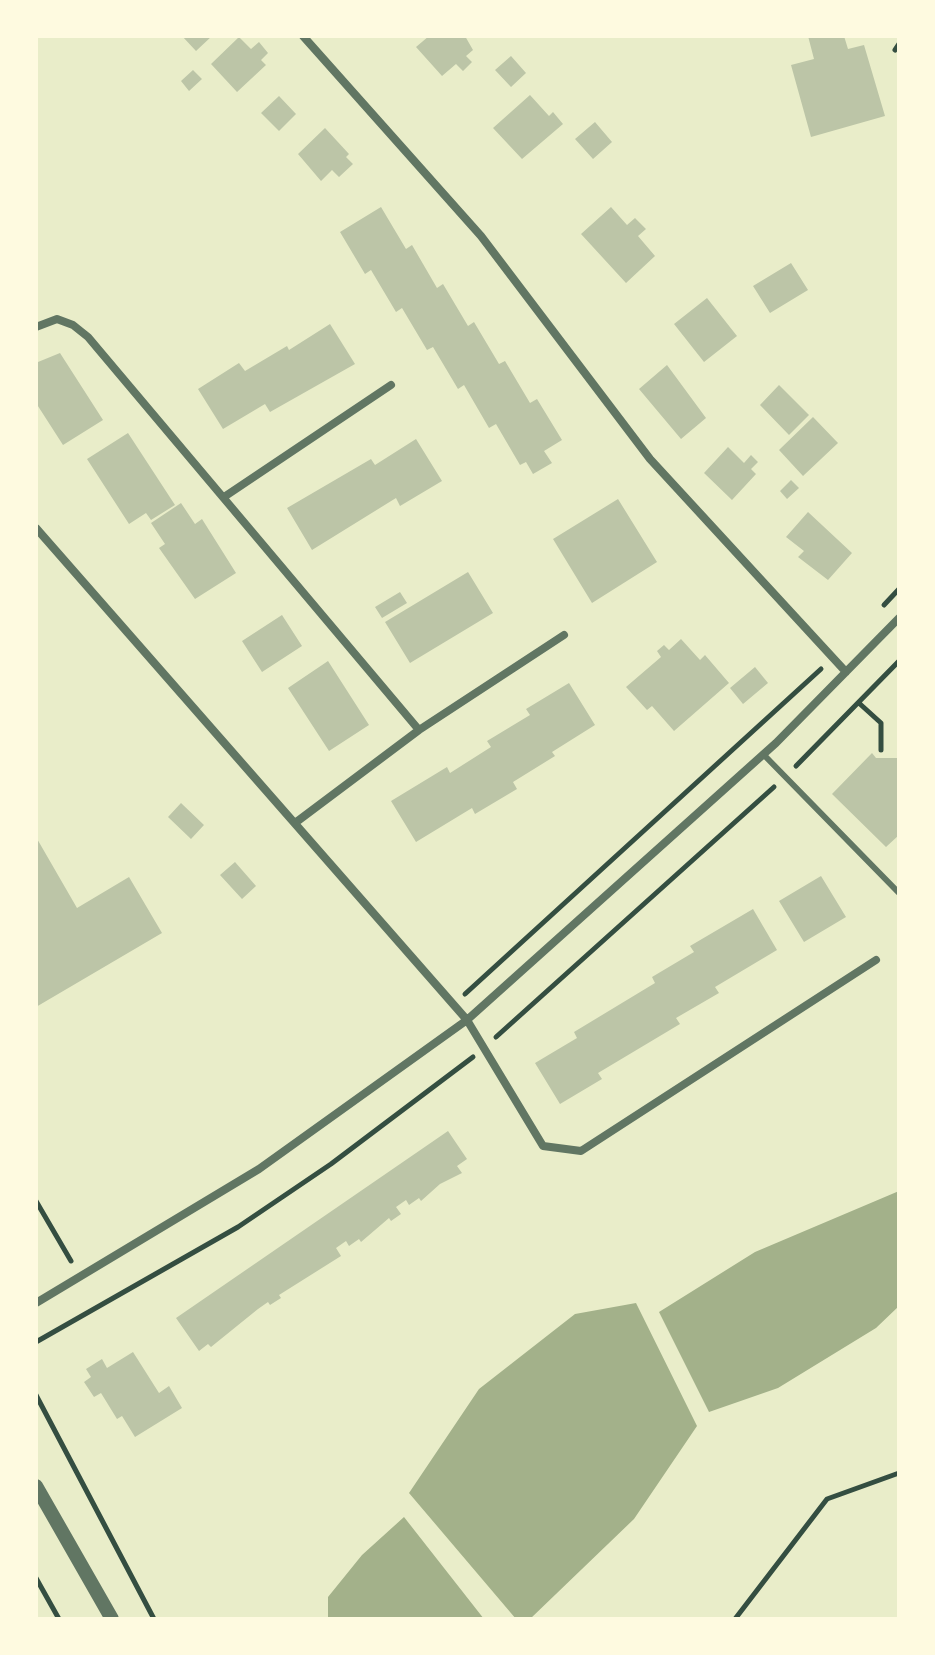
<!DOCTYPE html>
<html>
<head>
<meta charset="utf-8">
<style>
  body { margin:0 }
  #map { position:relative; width:935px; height:1655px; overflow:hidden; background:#e9edc9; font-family:Roboto,sans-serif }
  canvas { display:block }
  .frame { position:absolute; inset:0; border:38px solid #fefae0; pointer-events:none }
</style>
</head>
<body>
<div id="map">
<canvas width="935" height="1655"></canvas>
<div class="frame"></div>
</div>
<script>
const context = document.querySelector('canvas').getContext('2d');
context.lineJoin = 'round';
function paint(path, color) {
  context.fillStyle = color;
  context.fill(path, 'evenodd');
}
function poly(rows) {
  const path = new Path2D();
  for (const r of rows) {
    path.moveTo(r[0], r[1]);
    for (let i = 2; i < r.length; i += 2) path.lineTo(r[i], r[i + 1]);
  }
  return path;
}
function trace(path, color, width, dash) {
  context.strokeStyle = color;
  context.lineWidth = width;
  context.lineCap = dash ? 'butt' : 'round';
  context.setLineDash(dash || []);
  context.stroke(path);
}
paint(poly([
  [899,1191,899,1306,876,1328,778,1388,709,1412,659,1312,755,1252],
  [636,1303,697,1426,634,1519,530,1619,516,1619,409,1493,479,1389,575,1314],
  [404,1517,484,1619,328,1619,328,1597,362,1555]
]), '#a3b18a');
paint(poly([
  [182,36,212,36,196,51],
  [429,36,465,36,473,50,466,56,472,62,463,71,456,64,442,76,416,47],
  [808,36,844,36,848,49,864,45,885,116,811,137,791,65,814,59],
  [239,37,251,49,259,42,268,53,261,60,266,65,237,92,211,64],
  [511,56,526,73,511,87,495,70],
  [193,70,202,79,189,91,181,81],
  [530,95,549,116,553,112,563,124,522,159,493,128],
  [279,96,296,114,279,131,261,113],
  [595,122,612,142,593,159,575,139],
  [325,128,349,154,346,157,353,164,339,177,332,170,321,181,298,154],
  [381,207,406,249,412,245,437,288,443,284,468,326,474,322,499,364,505,361,530,403,537,399,562,440,544,451,552,463,533,474,526,462,520,465,496,424,489,428,464,385,458,389,433,347,427,350,402,308,396,312,371,270,365,274,340,232],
  [611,207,627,225,635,218,646,229,638,236,655,256,626,283,581,234],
  [791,263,808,290,770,313,753,286],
  [707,298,737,336,704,362,674,324],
  [330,324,355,364,270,412,265,404,223,429,198,389,239,363,245,371,287,346,289,350],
  [60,353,103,420,63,445,36,403,38,362],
  [667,365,706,418,681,439,639,389],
  [779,385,809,415,789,435,760,405],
  [813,417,838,443,803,476,779,450],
  [128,433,175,505,151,520,146,513,129,524,87,459],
  [416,439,442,481,400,506,396,498,312,550,287,508,371,459,375,465],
  [728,447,744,463,751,455,758,462,751,469,756,474,732,500,704,473],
  [791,480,799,488,787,499,780,491],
  [618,499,657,562,592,603,553,539],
  [181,503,195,524,202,519,236,573,195,599,159,548,165,544,151,523],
  [808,512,852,553,828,580,798,557,804,551,786,537],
  [468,572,493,613,410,663,385,622],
  [400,592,407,603,382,618,375,607],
  [282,615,302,646,262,672,242,641],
  [681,639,700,660,705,655,729,683,674,731,652,706,647,710,626,687,661,657,657,651,664,645,669,650],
  [328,661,369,725,329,751,288,688],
  [755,667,768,683,743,704,730,688],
  [569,683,595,725,552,752,555,756,513,782,517,789,475,814,472,808,416,842,391,801,447,767,450,773,491,747,487,741,530,715,526,709],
  [872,753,876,758,899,758,899,835,886,847,832,794],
  [181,803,204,825,191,839,168,817],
  [36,837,77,908,129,877,162,933,36,1007],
  [235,862,256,886,242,899,220,875],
  [821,876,846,917,804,942,779,901],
  [753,909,777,950,715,987,719,993,676,1018,680,1024,598,1073,602,1079,560,1104,535,1063,577,1038,574,1032,655,983,652,977,694,952,690,946],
  [448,1131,467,1159,457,1166,462,1173,440,1184,421,1201,419,1198,409,1205,406,1200,396,1207,401,1214,391,1221,389,1218,361,1242,359,1239,349,1246,346,1241,336,1248,341,1256,279,1295,281,1298,270,1305,268,1302,258,1309,211,1347,208,1344,199,1351,176,1318],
  [133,1352,159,1393,169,1386,182,1408,135,1437,122,1416,117,1419,101,1393,94,1397,84,1382,91,1377,86,1369,102,1359,107,1368]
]), '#bcc5a7');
trace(poly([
  [895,50,899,44],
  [884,605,899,589],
  [860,704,881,723,881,750],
  [796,766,899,661],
  [465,994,821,669],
  [496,1037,774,787],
  [36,1201,71,1261],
  [36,1342,238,1227,331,1164,473,1057],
  [36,1395,154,1619],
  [36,1578,59,1619],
  [735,1619,827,1499,899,1473]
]), '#344e41', 5);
trace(poly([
  [763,754,899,893]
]), '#617663', 6);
trace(poly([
  [303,36,481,236,650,459,846,672],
  [36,327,57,319,73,325,88,337,419,730],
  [224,497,391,385],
  [36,528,467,1020,543,1146,581,1151,876,960],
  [295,823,419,730,564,635],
  [36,1303,259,1169,467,1020,776,743,899,618]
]), '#617663', 8);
trace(poly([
  [36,1486,112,1619]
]), '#617663', 14);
</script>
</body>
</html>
